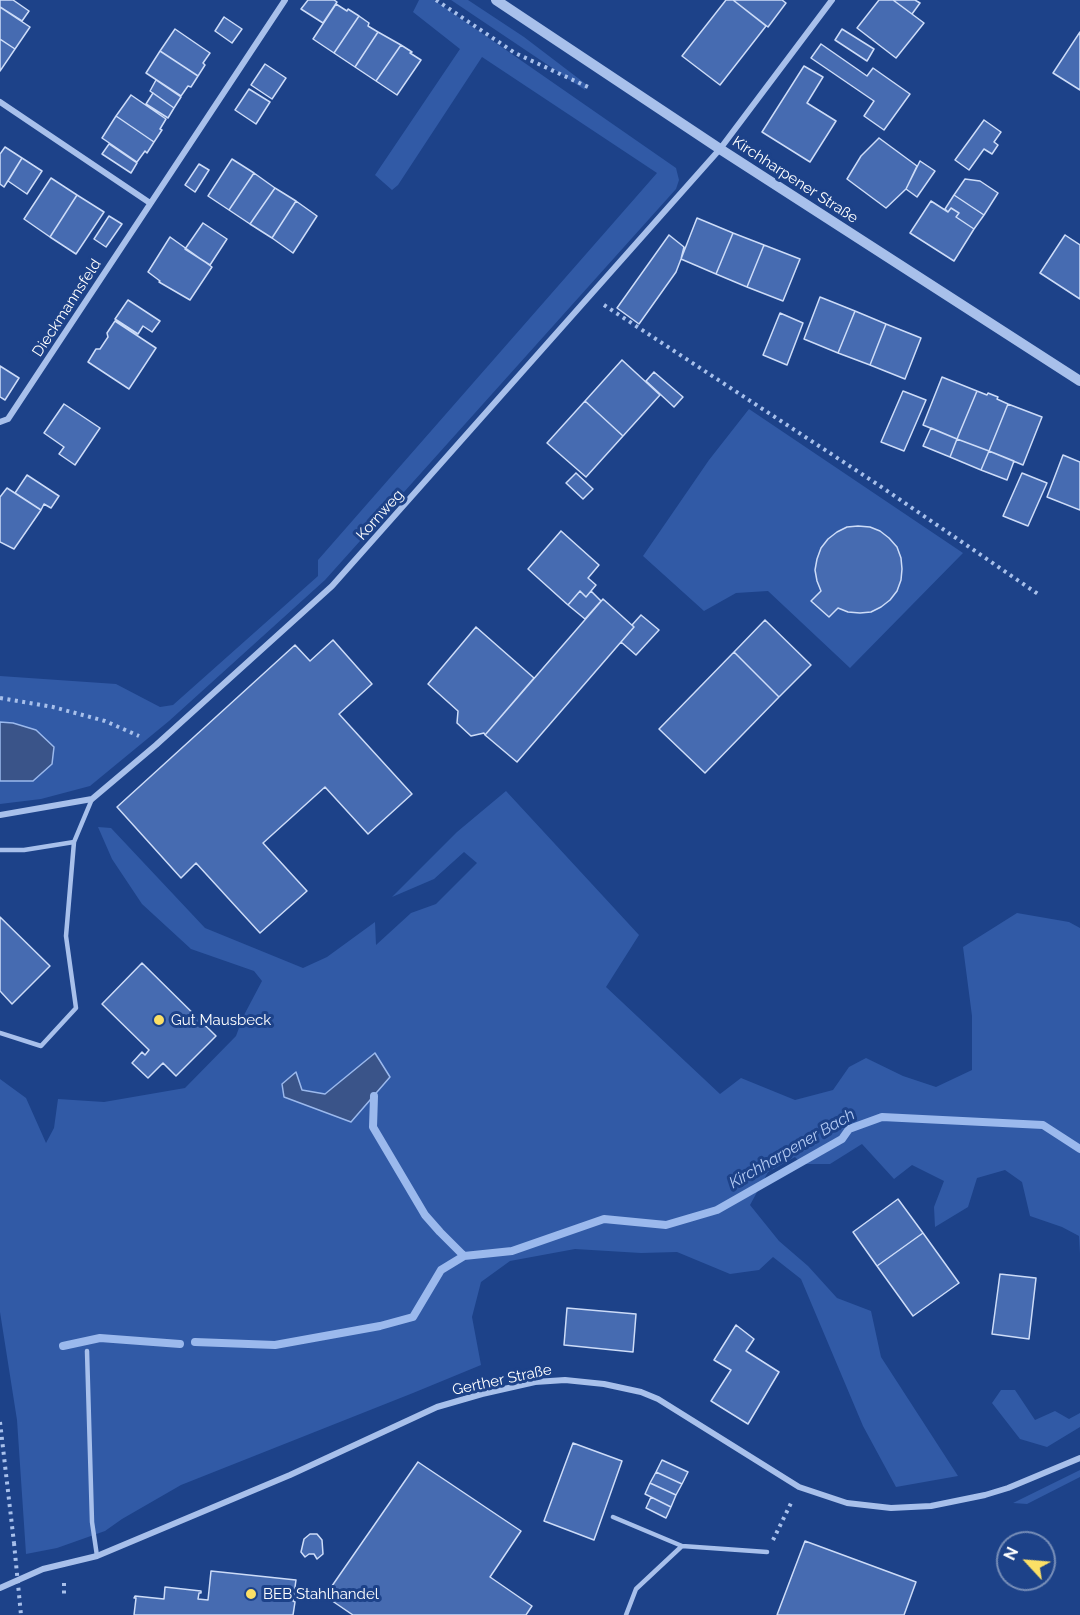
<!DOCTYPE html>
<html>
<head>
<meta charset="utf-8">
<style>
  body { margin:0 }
  #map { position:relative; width:1080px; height:1615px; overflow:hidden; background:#1d4289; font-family:Raleway,sans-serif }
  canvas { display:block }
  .north { position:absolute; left:996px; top:1531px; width:60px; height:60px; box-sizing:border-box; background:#1d4289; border:2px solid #778eb8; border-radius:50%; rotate:296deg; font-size:16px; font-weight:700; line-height:24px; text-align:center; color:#fff }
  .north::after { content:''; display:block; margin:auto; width:21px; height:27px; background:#fbdf66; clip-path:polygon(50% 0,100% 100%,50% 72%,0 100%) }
</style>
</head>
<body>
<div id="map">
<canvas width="1080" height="1615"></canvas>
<div class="north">N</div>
</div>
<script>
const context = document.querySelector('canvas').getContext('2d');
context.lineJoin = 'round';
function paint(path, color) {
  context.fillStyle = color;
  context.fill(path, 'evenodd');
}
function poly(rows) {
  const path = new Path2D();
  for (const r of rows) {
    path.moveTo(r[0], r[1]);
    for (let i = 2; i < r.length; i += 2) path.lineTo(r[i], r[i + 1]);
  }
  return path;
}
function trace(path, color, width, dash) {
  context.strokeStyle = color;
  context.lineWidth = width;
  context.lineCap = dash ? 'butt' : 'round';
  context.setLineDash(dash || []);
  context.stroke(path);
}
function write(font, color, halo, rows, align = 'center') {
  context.font = font + ' Raleway,sans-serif';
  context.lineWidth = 6;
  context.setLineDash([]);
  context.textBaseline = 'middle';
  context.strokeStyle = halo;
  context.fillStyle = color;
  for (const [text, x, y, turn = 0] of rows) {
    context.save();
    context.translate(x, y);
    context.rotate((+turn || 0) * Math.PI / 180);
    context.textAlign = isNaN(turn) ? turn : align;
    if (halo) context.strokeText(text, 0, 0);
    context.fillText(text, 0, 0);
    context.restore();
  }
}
paint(poly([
  [419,0,434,0,676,168,679,180,676,189,325,580,169,721,90,786,41,799,0,804,0,676,116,684,160,707,173,705,318,576,318,560,657,173,482,57,398,185,392,190,375,175,460,49,413,12],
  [451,0,468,0,524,37,587,85,585,90],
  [749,409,963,553,850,668,768,591,736,593,704,611,643,556,709,460],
  [506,791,639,935,606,987,720,1094,741,1078,795,1100,833,1090,849,1067,866,1058,903,1076,936,1087,972,1070,972,1016,963,947,1017,913,1069,922,1080,928,1080,1254,1079,1236,1062,1227,1030,1216,1022,1182,1005,1170,977,1178,968,1207,935,1227,934,1207,944,1181,912,1165,894,1179,862,1144,830,1164,802,1164,795,1157,768,1172,750,1205,779,1241,808,1266,837,1298,871,1311,881,1357,958,1476,896,1487,863,1426,801,1279,773,1257,759,1270,730,1274,677,1252,641,1253,575,1249,510,1261,481,1282,472,1317,481,1365,413,1393,181,1485,122,1519,105,1531,57,1548,26,1554,17,1420,0,1312,0,1079,26,1098,46,1143,54,1128,58,1099,104,1102,185,1088,236,1036,243,1017,262,981,254,971,191,949,142,904,112,859,98,827,111,828,205,928,303,968,327,957,375,922,376,945,411,913,436,904,477,863,464,852,434,879,392,897,457,832],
  [1001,1390,1015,1390,1035,1420,1055,1411,1069,1419,1080,1413,1080,1427,1047,1447,1020,1439,992,1403],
  [1080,1470,1080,1477,1027,1504,1013,1503]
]), '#315aa6');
const water = poly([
  [0,722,13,723,36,730,54,747,52,764,33,781,0,781,0,722],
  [375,1053,390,1077,351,1122,284,1097,282,1084,296,1072,302,1090,325,1094,375,1053]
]);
paint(water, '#3a5489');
trace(water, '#9bb9ed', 1.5);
trace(poly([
  [374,1096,373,1127,425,1215,440,1232,464,1256],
  [195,1342,275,1345,380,1326,413,1317,441,1270,464,1256,512,1251,604,1219,666,1225,717,1210,842,1139,849,1129,882,1117,1043,1125,1080,1149],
  [63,1346,100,1338,180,1344]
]), '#9bb9ed', 8);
const building = poly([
  [0,0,13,0,29,11,22,21,0,7,0,0],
  [308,0,334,0,337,2,323,23,301,9,308,0],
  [726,0,733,0,766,26,720,85,682,56,726,0],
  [733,0,782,0,786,3,768,27,733,0],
  [879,0,893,0,924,23,896,58,857,28,879,0],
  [893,0,915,0,920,3,912,14,893,0],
  [336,4,347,11,348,9,359,16,334,53,313,39,336,4],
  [0,7,30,27,15,49,0,39,0,7],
  [359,16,369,23,368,26,378,32,355,67,334,53,359,16],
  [224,17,242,29,232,43,215,31,224,17],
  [175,29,210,53,203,63,205,65,198,76,160,51,175,29],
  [842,29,874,49,867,61,835,40,842,29],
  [378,32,401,45,376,81,355,67,378,32],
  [1080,32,1080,90,1053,73,1080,32],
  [0,39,15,49,0,71,0,39],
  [821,44,867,76,873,68,910,94,884,130,864,116,874,101,811,58,821,44],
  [401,45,412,52,410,53,421,60,397,95,376,81,401,45],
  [160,51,198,76,191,87,188,86,181,96,146,73,160,51],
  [265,64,286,78,272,99,251,85,265,64],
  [804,66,823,77,807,103,836,121,810,162,762,132,804,66],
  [156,80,181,97,174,108,150,91,156,80],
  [249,89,270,102,256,124,235,110,249,89],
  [153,93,174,108,168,118,146,104,153,93],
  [131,95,166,119,160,129,162,130,154,142,116,116,131,95],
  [116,116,154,142,147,153,145,151,137,162,102,138,116,116],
  [984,120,1001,132,994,142,998,145,992,154,984,149,969,170,955,160,984,120],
  [879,138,917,166,906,189,886,208,847,179,861,156,879,138],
  [109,144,137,163,131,173,102,154,109,144],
  [5,147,22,158,4,187,0,184,0,154,5,147],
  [22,158,42,171,27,194,8,181,22,158],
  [232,159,254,173,229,210,208,196,232,159],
  [920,161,935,171,917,197,906,189,920,161],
  [199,164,209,170,195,192,185,185,199,164],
  [254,173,275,188,250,224,229,210,254,173],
  [51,178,77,195,50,237,24,219,51,178],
  [965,179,980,181,998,193,984,215,954,195,965,179],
  [275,188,296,201,272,238,250,224,275,188],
  [77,195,104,212,76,254,50,237,77,195],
  [954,195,984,215,974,229,956,217,959,213,951,208,948,212,945,209,954,195],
  [296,201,317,216,293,253,272,238,296,201],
  [931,201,948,212,951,208,959,213,956,217,974,229,954,261,910,233,931,201],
  [109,216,122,224,106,247,94,239,109,216],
  [697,218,733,233,716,274,681,259,697,218],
  [203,223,227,239,210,265,185,249,203,223],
  [733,233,764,245,747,287,716,274,733,233],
  [669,235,684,247,681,259,676,272,639,324,617,308,669,235],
  [1065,235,1080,245,1080,299,1040,273,1065,235],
  [170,237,212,267,190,300,159,282,160,281,148,272,170,237],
  [764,245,800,259,783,301,747,287,764,245],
  [820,297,855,311,838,353,804,339,820,297],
  [128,300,160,321,152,332,143,326,138,334,115,319,128,300],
  [855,311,886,324,870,365,838,353,855,311],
  [780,313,803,323,787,365,763,355,780,313],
  [115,321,156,348,129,389,88,362,96,349,100,349,108,337,107,333,115,321],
  [886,324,921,338,905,379,870,365,886,324],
  [622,360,660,395,623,436,585,401,622,360],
  [0,366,19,378,5,400,0,397,0,366],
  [654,372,683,397,674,407,646,381,654,372],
  [942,377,977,391,957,439,923,425,942,377],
  [903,391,926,400,904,451,881,442,903,391],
  [977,391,987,395,988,393,998,397,997,399,1008,404,989,451,957,439,977,391],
  [585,401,623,436,586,477,547,443,585,401],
  [64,404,100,428,75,465,59,454,64,447,44,433,64,404],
  [1008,404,1042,417,1023,465,989,451,1008,404],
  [931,428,957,439,950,457,923,446,931,428],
  [957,439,989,451,981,470,950,457,957,439],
  [989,451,1014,461,1007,480,981,470,989,451],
  [1063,455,1080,462,1080,510,1047,497,1063,455],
  [576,473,593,489,583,499,566,483,576,473],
  [1022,473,1047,483,1028,526,1003,516,1022,473],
  [27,475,59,496,51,508,44,504,41,510,15,493,27,475],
  [7,488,41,510,14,549,0,542,0,497,7,488],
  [858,526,870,527,880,531,889,538,897,547,901,558,902,569,901,580,897,591,890,600,881,607,871,612,860,613,848,612,838,608,829,617,811,601,821,591,817,581,815,570,817,559,821,548,828,539,837,532,847,527,858,526],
  [561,531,599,565,588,578,596,585,586,597,580,591,568,605,528,569,561,531],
  [580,591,586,597,591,591,601,601,585,619,568,605,580,591],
  [603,599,634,627,517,762,485,735,603,599],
  [641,615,659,630,636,655,621,642,634,627,632,625,641,615],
  [765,620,811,665,779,697,734,652,765,620],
  [476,627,534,678,485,735,484,733,471,736,457,723,458,711,428,684,476,627],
  [333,640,372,684,339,714,412,794,368,834,325,787,263,843,307,891,260,933,196,863,181,878,117,807,295,645,310,661,333,640],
  [734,652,779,697,705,773,659,729,734,652],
  [0,917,50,966,12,1004,0,991,0,917],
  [142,963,216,1036,176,1076,163,1063,148,1078,132,1063,142,1052,145,1055,149,1050,102,1004,142,963],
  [898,1199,923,1233,877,1266,853,1232,898,1199],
  [923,1233,959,1283,913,1316,877,1266,923,1233],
  [1000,1274,1036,1278,1029,1339,992,1334,1000,1274],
  [567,1308,636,1314,633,1352,564,1345,567,1308],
  [736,1325,754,1339,746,1351,779,1372,748,1424,711,1401,731,1370,714,1360,736,1325],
  [573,1443,622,1461,594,1540,544,1521,573,1443],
  [662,1460,688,1472,682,1484,656,1472,662,1460],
  [418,1462,521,1531,490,1577,532,1606,526,1615,353,1615,325,1596,418,1462],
  [656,1472,682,1484,676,1495,650,1483,656,1472],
  [650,1483,676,1495,671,1507,645,1494,650,1483],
  [651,1497,671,1507,666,1518,646,1508,651,1497],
  [310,1534,317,1534,322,1540,323,1554,317,1559,314,1554,309,1554,305,1557,301,1552,304,1539,310,1534],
  [805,1541,916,1582,904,1615,777,1615,805,1541],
  [211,1571,296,1580,293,1601,295,1602,293,1615,134,1615,136,1598,134,1598,135,1596,164,1599,165,1587,201,1591,201,1593,199,1593,198,1599,208,1600,211,1571]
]);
paint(building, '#466bb1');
trace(building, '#cddcf8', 1.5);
trace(poly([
  [436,0,515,53,588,87],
  [604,305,877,484,1038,594],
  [0,698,53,707,105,721,139,736],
  [0,1422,14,1543],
  [773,1540,792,1501],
  [64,1583,64,1595]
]), '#a8c0eb', 4, [3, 4.5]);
trace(poly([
  [0,850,24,850,74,842],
  [0,1033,41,1046,76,1008,66,936,74,842,92,799],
  [87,1351,92,1522,97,1556],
  [613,1517,682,1546],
  [626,1615,636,1589,682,1546,767,1552]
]), '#a8c0eb', 4.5);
trace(poly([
  [0,102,150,203],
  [0,422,8,419,285,0],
  [0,815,92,799,156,745,332,586,720,149,832,0],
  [0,1588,43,1569,97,1556,290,1475,437,1407,482,1394,535,1382,565,1380,604,1384,641,1392,658,1399,799,1487,847,1503,891,1508,931,1506,985,1495,1008,1488,1080,1458]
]), '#a8c0eb', 6);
trace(poly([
  [496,0,720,149,1080,381]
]), '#a8c0eb', 10);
trace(poly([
  [14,1543,21,1615]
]), '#a8c0eb', 4, [3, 4.5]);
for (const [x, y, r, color] of [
  [159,1020,6,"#fbdf66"],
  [251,1594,6,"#fbdf66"]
]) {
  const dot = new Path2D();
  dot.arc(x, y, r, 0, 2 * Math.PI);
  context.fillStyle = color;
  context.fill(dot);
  trace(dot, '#1d4289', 2);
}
write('15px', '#fff', '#1d4289', [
  ["Kirchharpener Straße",795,180,33],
  ["Dieckmannsfeld",67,308,-57],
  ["Kornweg",380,515,-48],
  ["Gerther Straße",502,1380,-12]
]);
write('15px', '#fff', '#1d4289', [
  ["Gut Mausbeck",171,1020],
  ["BEB Stahlhandel",263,1594]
], 'left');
write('italic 16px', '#b3caf3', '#1d4289', [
  ["Kirchharpener Bach",792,1149,-30]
]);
</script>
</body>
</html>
